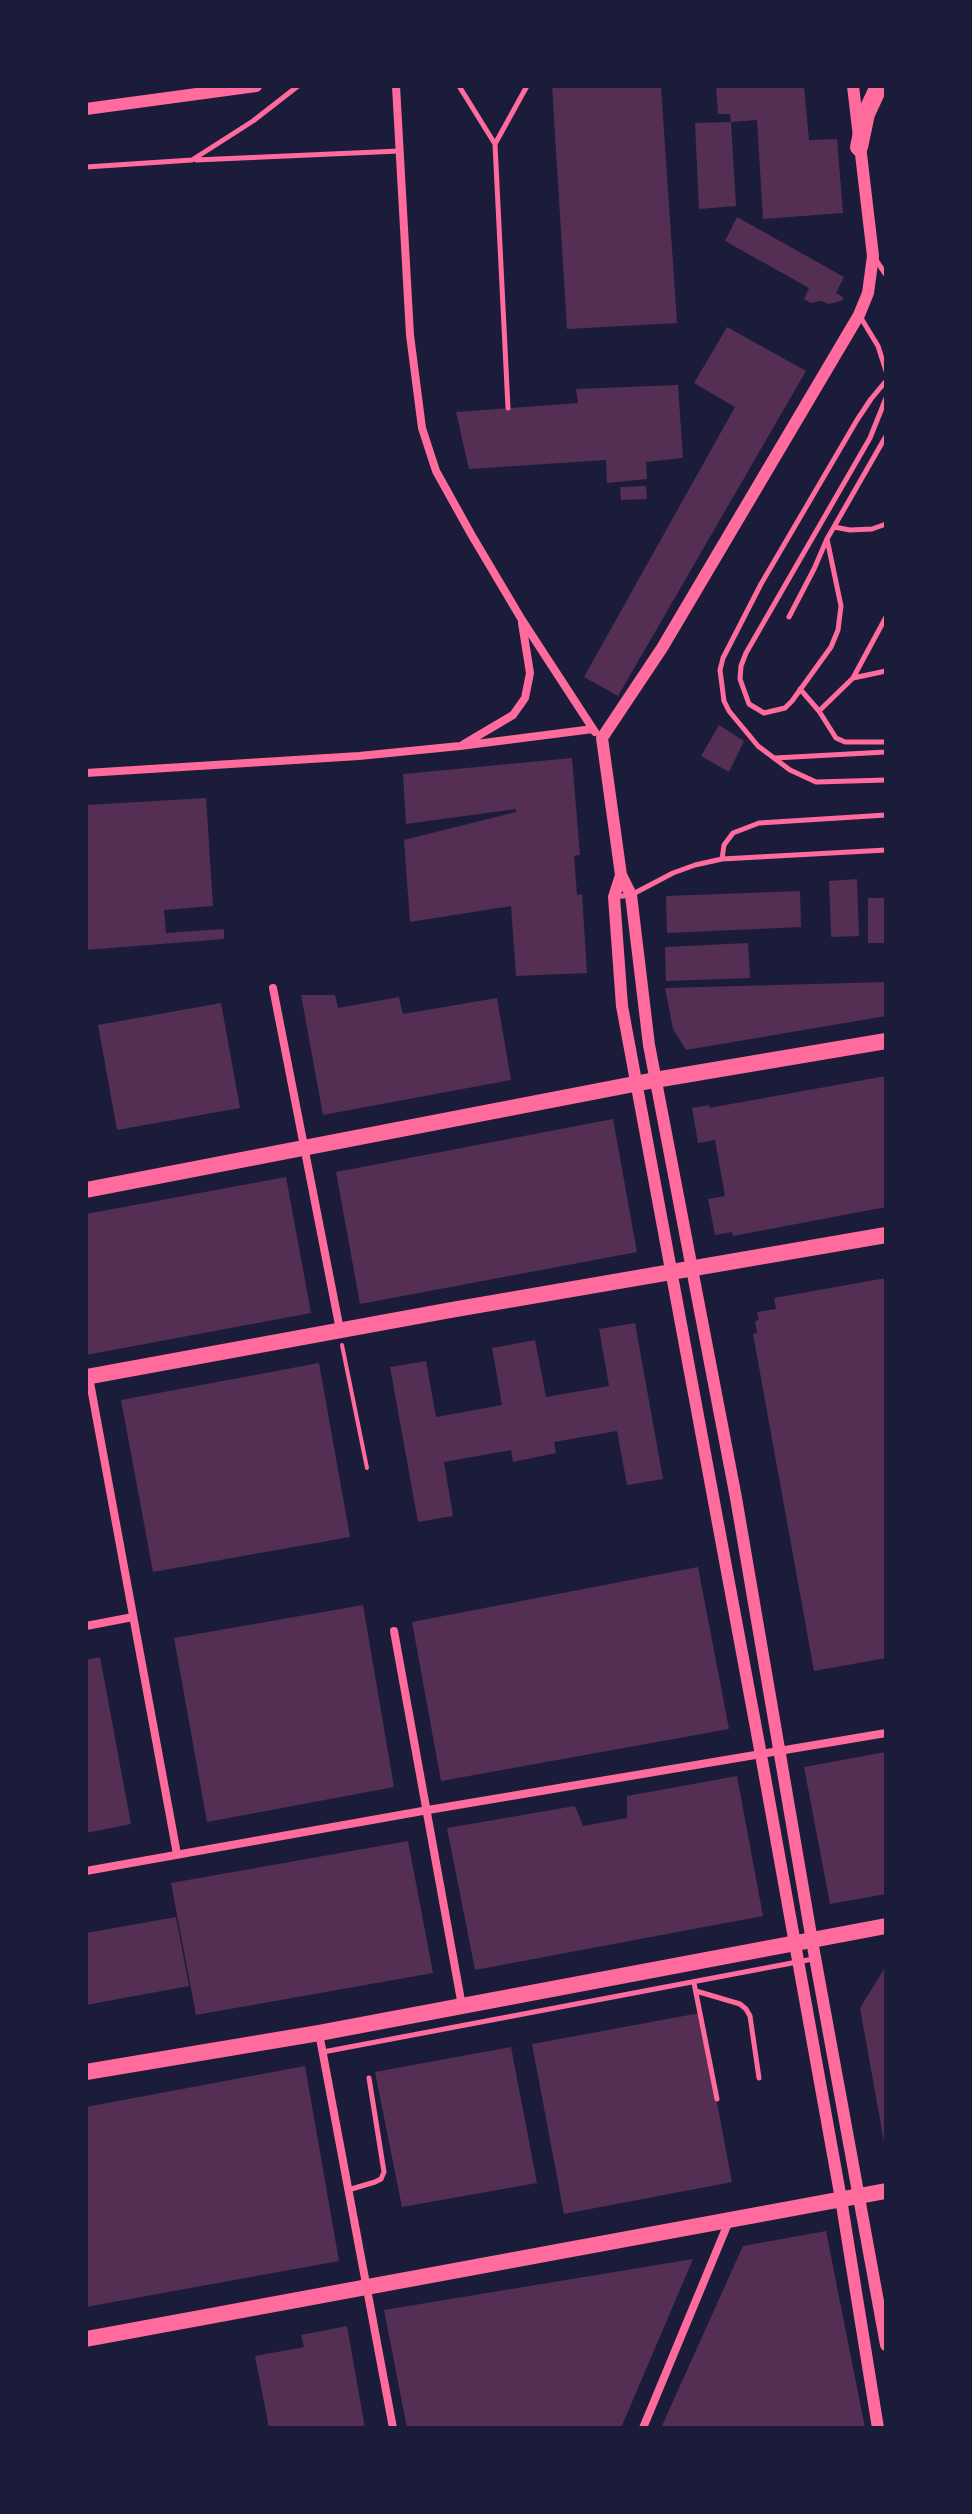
<!DOCTYPE html>
<html>
<head>
<meta charset="utf-8">
<style>
  body { margin:0 }
  #map { position:relative; width:972px; height:2514px; overflow:hidden; background:#1b1b3a; font-family:Georgia,serif }
  canvas { display:block }
  .frame { position:absolute; inset:0; border:88px solid #1b1b3a; pointer-events:none }
</style>
</head>
<body>
<div id="map">
<canvas width="972" height="2514"></canvas>
<div class="frame"></div>
</div>
<script>
const context = document.querySelector('canvas').getContext('2d');
context.lineJoin = 'round';
function paint(path, color) {
  context.fillStyle = color;
  context.fill(path, 'evenodd');
}
function poly(rows) {
  const path = new Path2D();
  for (const r of rows) {
    path.moveTo(r[0], r[1]);
    for (let i = 2; i < r.length; i += 2) path.lineTo(r[i], r[i + 1]);
  }
  return path;
}
function trace(path, color, width, dash) {
  context.strokeStyle = color;
  context.lineWidth = width;
  context.lineCap = dash ? 'butt' : 'round';
  context.setLineDash(dash || []);
  context.stroke(path);
}
paint(poly([
  [552,86,661,86,677,323,567,329],
  [716,86,804,86,809,140,837,139,843,213,763,219,757,120,731,122,730,114,718,114],
  [731,122,736,206,699,209,695,123],
  [737,217,844,277,836,293,844,298,841,301,829,304,821,301,811,303,804,299,809,288,725,241],
  [727,327,806,371,618,696,584,677,735,407,694,383],
  [678,385,683,458,646,462,647,479,607,483,606,460,469,469,456,412,578,403,576,389],
  [646,486,647,499,621,500,620,487],
  [719,725,744,741,729,772,701,756],
  [572,758,580,855,574,856,577,895,582,894,587,973,516,976,511,906,410,922,404,840,516,812,516,809,406,824,403,774],
  [206,798,213,906,164,910,166,933,224,929,224,939,86,950,86,805],
  [857,879,859,936,831,937,829,881],
  [800,891,801,927,667,933,666,896],
  [868,898,886,898,886,943,868,943],
  [748,943,750,978,666,981,665,947],
  [886,982,886,1016,686,1050,673,1029,665,988],
  [301,995,335,995,338,1008,399,997,403,1014,497,998,511,1080,323,1115],
  [221,1003,240,1108,117,1130,98,1025],
  [886,1076,886,1207,733,1236,732,1232,715,1235,708,1199,725,1196,715,1140,698,1143,692,1108,709,1105,709,1108],
  [613,1119,637,1252,360,1304,336,1172],
  [286,1177,311,1313,86,1355,86,1214],
  [886,1278,886,1658,814,1671,753,1334,757,1333,755,1321,759,1320,757,1312,776,1309,774,1298],
  [635,1323,663,1479,627,1485,617,1431,554,1442,556,1453,513,1462,511,1450,444,1462,453,1516,418,1522,390,1367,426,1361,436,1417,502,1405,492,1348,535,1340,546,1397,609,1386,599,1329],
  [319,1363,350,1537,153,1572,121,1400],
  [698,1567,729,1729,441,1781,412,1622],
  [363,1605,394,1787,207,1822,174,1638],
  [100,1657,131,1824,86,1833,86,1660],
  [886,1752,886,1894,830,1904,804,1767],
  [737,1776,763,1916,475,1970,447,1828,575,1806,583,1826,627,1818,627,1796],
  [408,1841,433,1973,196,2015,171,1883],
  [176,1917,189,1986,86,2005,86,1933],
  [886,1966,886,2142,884,2142,860,2008],
  [700,2013,732,2182,564,2214,532,2044],
  [511,2047,537,2183,402,2207,375,2072],
  [305,2066,339,2261,86,2307,86,2107],
  [826,2231,865,2428,661,2428,743,2246],
  [693,2259,621,2428,407,2428,384,2310],
  [347,2326,365,2428,269,2428,255,2356,304,2347,301,2335]
]), '#542f53');
trace(poly([
  [342,1345,367,1468]
]), '#ff6b9d', 4);
trace(poly([
  [459,86,495,144,527,86],
  [495,144,508,408],
  [196,160,399,151],
  [86,167,192,160,253,121,298,86],
  [876,260,886,275],
  [861,318,878,346,886,371],
  [886,381,871,399,857,420,761,584,723,658,720,670,724,701,729,711,758,746,790,770,816,782,886,780],
  [834,527,850,530,872,529,886,524],
  [827,539,841,606,838,630,831,647,792,701,785,708,764,713,749,704,740,679,741,666,746,653,870,438,886,398],
  [789,617,814,569,827,539,886,436],
  [853,678,886,617],
  [800,689,819,711,836,738,845,742,886,742],
  [819,711,853,678,886,671],
  [775,758,886,752],
  [722,859,724,845,733,833,759,823,886,815],
  [615,897,631,895,673,873,695,865,722,859,886,850],
  [694,1983,717,2099],
  [696,1991,740,2004,746,2009,750,2016,759,2078],
  [323,2052,813,1959],
  [348,2190,375,2182,381,2179,384,2172,369,2078]
]), '#ff6b9d', 5);
trace(poly([
  [396,86,410,335,422,428,436,471,471,534,522,620,593,729],
  [464,744,513,715,525,698,530,673,522,623],
  [86,773,359,756,460,746,593,729,595,732],
  [273,988,340,1330],
  [89,1377,177,1854],
  [86,1626,133,1617],
  [394,1631,462,2006],
  [86,1871,428,1810,886,1733],
  [319,2033,393,2428],
  [643,2428,729,2221]
]), '#ff6b9d', 8);
trace(poly([
  [853,86,873,256,868,293,859,315,662,648,602,738,621,875,631,895,649,1045,736,1498,812,1941,886,2345],
  [86,109,256,86],
  [621,875,614,897,622,1006,761,1755,841,2199,878,2428]
]), '#ff6b9d', 12);
trace(poly([
  [86,1190,655,1080,886,1041],
  [86,1377,451,1310,886,1235],
  [86,2072,319,2033,886,1926],
  [86,2339,886,2191]
]), '#ff6b9d', 16);
trace(poly([
  [859,147,866,114,879,86]
]), '#ff6b9d', 18);
</script>
</body>
</html>
